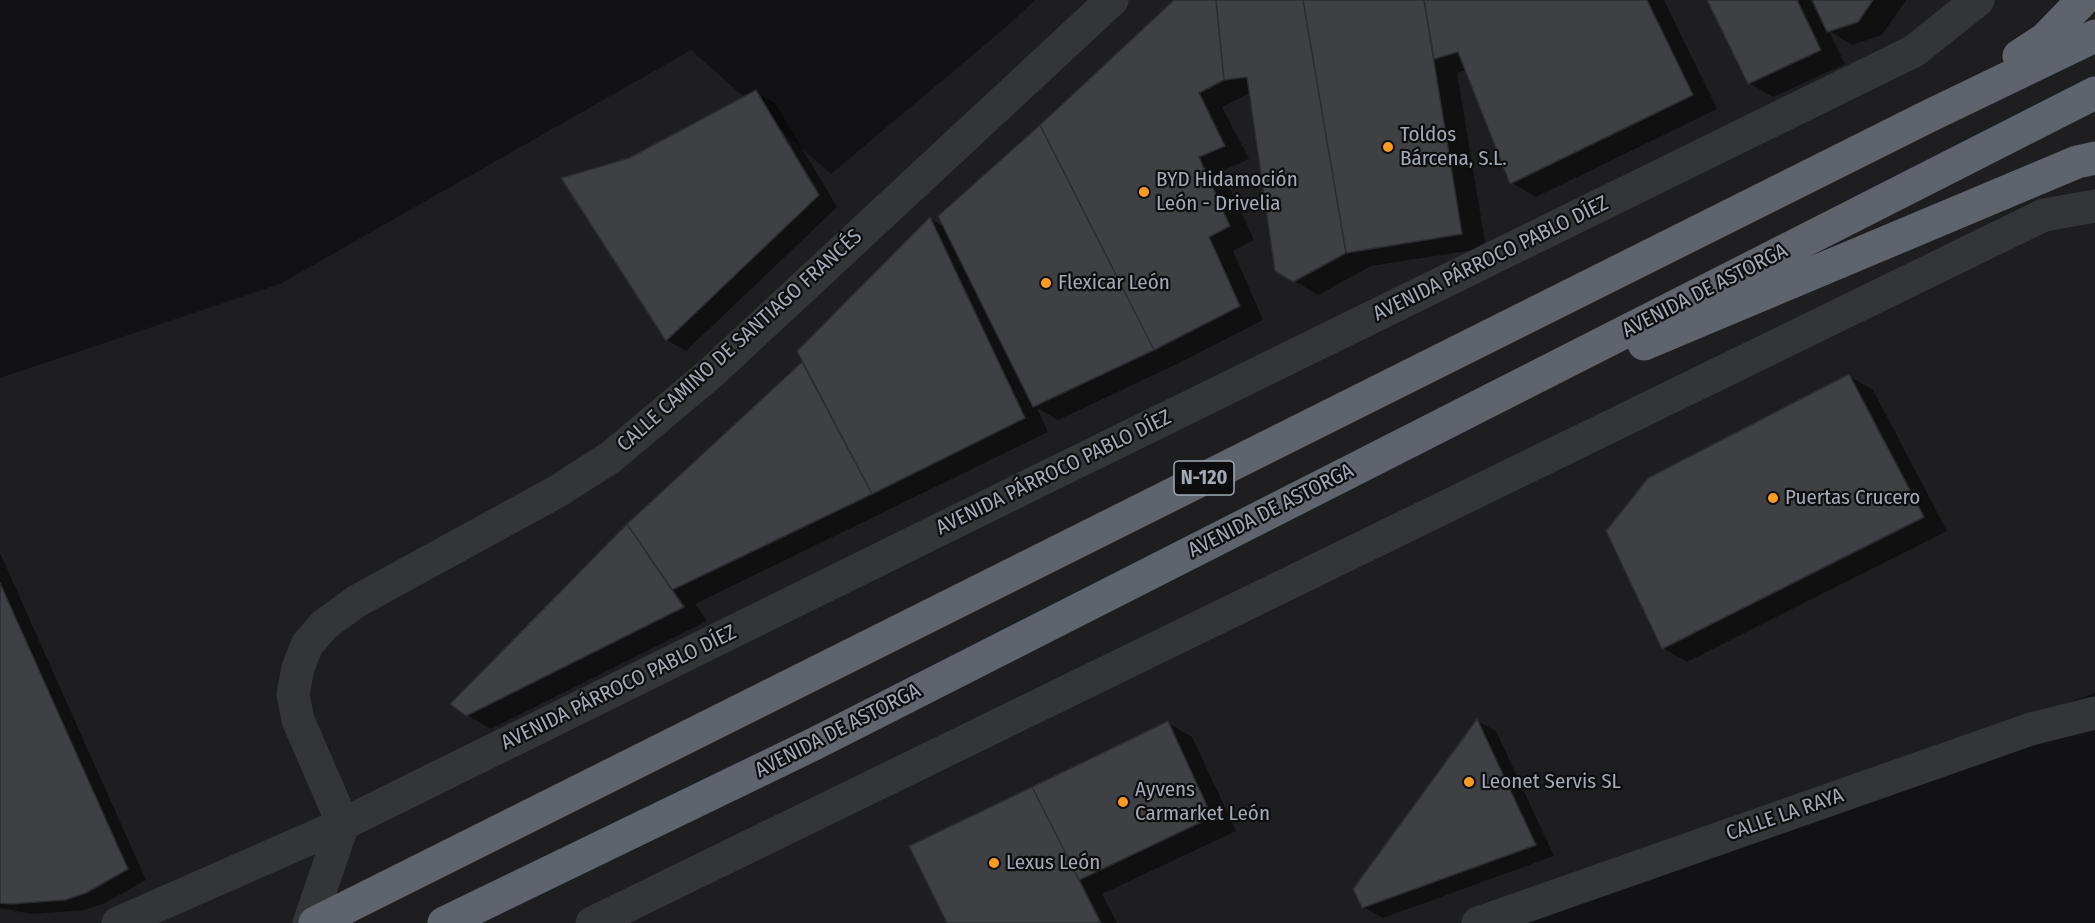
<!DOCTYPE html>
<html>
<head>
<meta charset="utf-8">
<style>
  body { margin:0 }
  canvas { display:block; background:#121214 }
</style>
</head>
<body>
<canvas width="2095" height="923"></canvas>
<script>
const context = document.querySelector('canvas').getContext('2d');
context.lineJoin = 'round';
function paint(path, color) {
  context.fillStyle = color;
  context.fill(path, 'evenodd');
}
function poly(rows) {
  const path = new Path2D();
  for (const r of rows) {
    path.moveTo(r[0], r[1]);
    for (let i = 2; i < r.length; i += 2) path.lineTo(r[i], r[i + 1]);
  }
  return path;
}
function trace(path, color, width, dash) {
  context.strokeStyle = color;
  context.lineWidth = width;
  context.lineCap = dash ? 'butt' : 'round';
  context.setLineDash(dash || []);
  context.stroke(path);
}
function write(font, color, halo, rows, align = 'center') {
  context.font = font + ' "Fira Sans Condensed",sans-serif';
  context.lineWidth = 4.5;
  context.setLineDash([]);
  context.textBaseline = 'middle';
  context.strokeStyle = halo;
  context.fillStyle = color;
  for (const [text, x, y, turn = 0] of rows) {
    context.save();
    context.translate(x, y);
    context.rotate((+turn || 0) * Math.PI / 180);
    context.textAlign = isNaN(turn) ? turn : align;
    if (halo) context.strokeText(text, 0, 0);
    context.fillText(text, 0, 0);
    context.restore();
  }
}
paint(poly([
  [1035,0,2095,0,2095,693,1462,923,0,923,0,378,280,284,691,50,831,174,1006,27]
]), '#1e1e21');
paint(poly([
  [1176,0,1664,0,1717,109,1536,197,1512,183,1466,70,1457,73,1486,248,1371,266,1318,295,1276,270,1251,93,1249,93,1222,107,1249,159,1222,171,1254,240,1233,251,1263,320,1179,363,1058,420,1037,408,1048,432,695,604,707,621,491,729,467,715,628,525,804,363,930,219,946,228,1041,126],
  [1708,0,1906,0,1882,35,1852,45,1829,31,1845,64,1773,97,1749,83],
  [756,92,775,103,837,207,686,351,667,340],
  [1849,376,1873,390,1947,531,1687,662,1663,648],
  [0,553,146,880,105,903,85,910,31,914,0,908],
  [1477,721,1496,731,1554,856,1383,918,1363,907],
  [1168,723,1192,737,1236,831,1102,894,1117,923,948,923]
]), '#0007');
const building = poly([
  [1174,0,1216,0,1224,80,1199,93,1225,146,1199,157,1230,226,1209,237,1240,306,1154,350,1040,125,1174,0],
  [1216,0,1303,0,1346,253,1293,282,1275,271,1247,77,1224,80,1216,0],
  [1303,0,1424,0,1462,234,1346,253,1303,0],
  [1424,0,1647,0,1693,95,1510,184,1458,52,1434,59,1424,0],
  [1707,0,1797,0,1821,50,1748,84,1707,0],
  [1812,0,1873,0,1858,22,1827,32,1812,0],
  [756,90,819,195,666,341,561,178,629,158,756,90],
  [1040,125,1154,350,1033,407,938,216,1040,125],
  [930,217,1025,418,872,494,797,351,930,217],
  [802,362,872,494,672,590,627,524,802,362],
  [1849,374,1924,517,1662,649,1606,531,1648,478,1849,374],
  [627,524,684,607,466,716,450,704,627,524],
  [0,583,128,869,86,893,65,900,11,904,0,903,0,583],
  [1477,719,1536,845,1362,908,1353,889,1477,719],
  [1168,721,1212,817,1079,880,1032,787,1168,721],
  [1032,787,1101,923,947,923,909,846,1032,787]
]);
paint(building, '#3e4044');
trace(building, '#2c2c30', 1.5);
trace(poly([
  [118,923,343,824,1024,488,1914,51,1978,0],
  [309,923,343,824,298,720,293,694,298,668,307,645,324,625,357,601,558,491,611,457,712,372,1112,0],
  [592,923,2044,215,2095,206],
  [1478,923,2031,729,2095,713]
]), '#333539', 33);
trace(poly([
  [2019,56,2045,39,2083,0],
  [1644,344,2077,162,2095,158],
  [315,923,1927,117,2095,36],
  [444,923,814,744,2095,93]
]), '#5f636b', 33);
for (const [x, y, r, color] of [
  [1388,147,6,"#ff9c1f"],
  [1144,192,6,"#ff9c1f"],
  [1046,283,6,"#ff9c1f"],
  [1773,498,6,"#ff9c1f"],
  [1469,782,6,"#ff9c1f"],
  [1123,802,6,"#ff9c1f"],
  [994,863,6,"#ff9c1f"]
]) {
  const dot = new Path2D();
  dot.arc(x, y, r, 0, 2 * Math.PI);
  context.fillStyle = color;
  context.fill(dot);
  trace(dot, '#0d0d0f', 2);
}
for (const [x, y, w] of [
  [1204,478,60]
]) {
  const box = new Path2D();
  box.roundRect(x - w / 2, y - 17, w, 34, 4.5);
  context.fillStyle = '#0d0d0f';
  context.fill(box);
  trace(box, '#a2aab6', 1.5);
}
write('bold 20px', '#a2aab6', null, [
  ["N-120",1204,478]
]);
write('21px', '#a2aab6', '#0d0d0f', [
  ["Toldos",1400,135],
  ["Bárcena, S.L.",1400,159],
  ["BYD Hidamoción",1156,180],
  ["León - Drivelia",1156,204],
  ["Flexicar León",1058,283],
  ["Puertas Crucero",1785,498],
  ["Leonet Servis SL",1481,782],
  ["Ayvens",1135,790],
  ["Carmarket León",1135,814],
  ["Lexus León",1006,863]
], 'left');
write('21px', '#a2aab6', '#0d0d0f', [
  ["AVENIDA PÁRROCO PABLO DÍEZ",1491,259,-26],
  ["AVENIDA DE ASTORGA",1705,291,-27],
  ["CALLE CAMINO DE SANTIAGO FRANCÉS",740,341,-42],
  ["AVENIDA PÁRROCO PABLO DÍEZ",1054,473,-26],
  ["AVENIDA DE ASTORGA",1271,511,-27],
  ["AVENIDA PÁRROCO PABLO DÍEZ",619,688,-26],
  ["AVENIDA DE ASTORGA",838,731,-27],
  ["CALLE LA RAYA",1785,815,-19]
]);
</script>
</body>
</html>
